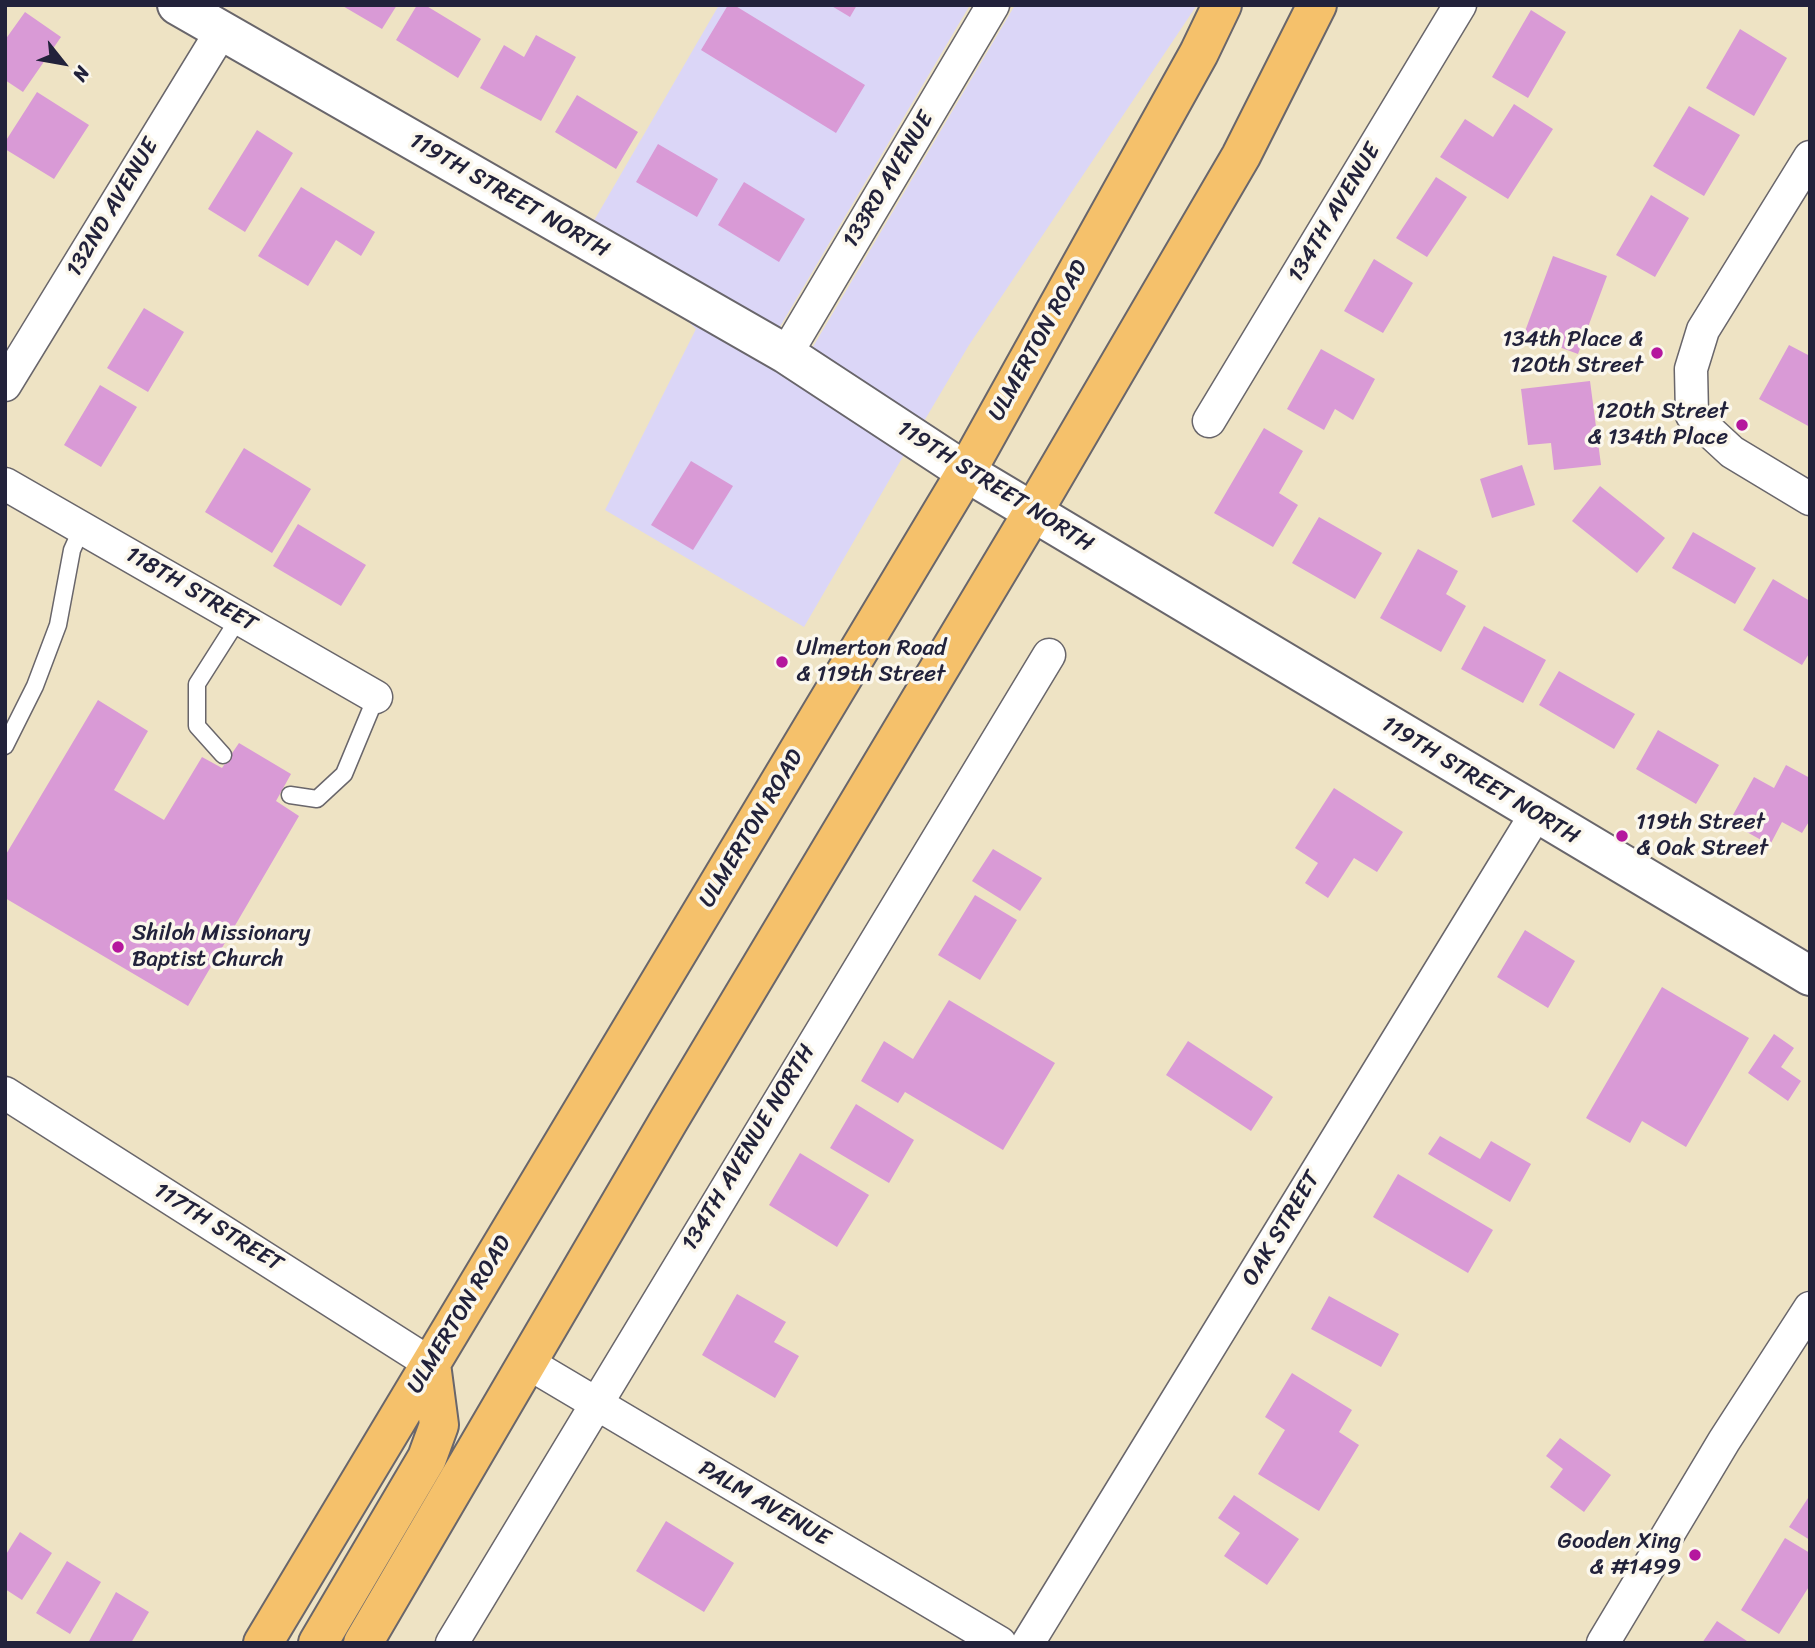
<!DOCTYPE html>
<html>
<head>
<meta charset="utf-8">
<style>
  body { margin:0 }
  #map { position:relative; width:1815px; height:1648px; overflow:hidden; background:#eee3c4; font-family:Sriracha,sans-serif }
  canvas { display:block }
  .frame { position:absolute; inset:0; border:7px solid #22223b; pointer-events:none }
  .north { position:absolute; left:28px; top:28px; width:70px; height:70px; -webkit-text-stroke:5px #fbf7ec; paint-order:stroke; rotate:121deg; font-size:19px; font-weight:700; line-height:28px; text-align:center; color:#22223b }
  .north::after { content:''; display:block; margin:auto; width:24px; height:32px; background:#22223b; clip-path:polygon(50% 0,100% 100%,50% 72%,0 100%) }
</style>
</head>
<body>
<div id="map">
<canvas width="1815" height="1648"></canvas>
<div class="frame"></div>
<div class="north">N</div>
</div>
<script>
const context = document.querySelector('canvas').getContext('2d');
context.lineJoin = 'round';
function paint(path, color) {
  context.fillStyle = color;
  context.fill(path, 'evenodd');
}
function poly(rows) {
  const path = new Path2D();
  for (const r of rows) {
    path.moveTo(r[0], r[1]);
    for (let i = 2; i < r.length; i += 2) path.lineTo(r[i], r[i + 1]);
  }
  return path;
}
function trace(path, color, width, dash) {
  context.strokeStyle = color;
  context.lineWidth = width;
  context.lineCap = dash ? 'butt' : 'round';
  context.setLineDash(dash || []);
  context.stroke(path);
}
function write(font, color, halo, rows, align = 'center') {
  context.font = font + ' Sriracha,sans-serif';
  context.lineWidth = 7;
  context.setLineDash([]);
  context.textBaseline = 'middle';
  context.strokeStyle = halo;
  context.fillStyle = color;
  for (const [text, x, y, turn = 0] of rows) {
    context.save();
    context.translate(x, y);
    context.rotate((+turn || 0) * Math.PI / 180);
    context.textAlign = isNaN(turn) ? turn : align;
    if (halo) context.strokeText(text, 0, 0);
    context.fillText(text, 0, 0);
    context.restore();
  }
}
paint(poly([
  [719,5,970,5,778,330,592,224],
  [1015,5,1197,5,969,345,923,423,811,350],
  [683,316,777,369,905,453,804,627,605,510,696,329]
]), '#dbd6f7');
paint(poly([
  [341,5,397,5,382,29],
  [417,5,425,5,481,39,458,78,396,40],
  [728,5,734,5,865,85,836,133,701,50],
  [830,5,857,5,850,17],
  [1531,10,1566,32,1528,98,1492,77],
  [25,12,61,37,23,92,5,80,5,40],
  [1740,29,1787,58,1754,116,1706,88],
  [536,35,576,57,541,121,480,88,504,45,524,57],
  [37,92,89,125,54,179,5,149,5,142],
  [577,95,638,132,616,169,555,132],
  [1514,104,1553,129,1508,199,1440,157,1465,119,1493,137],
  [1689,106,1740,135,1704,196,1653,166],
  [257,130,293,153,245,232,208,209],
  [658,144,718,179,697,217,636,182],
  [1436,177,1467,197,1427,257,1396,238],
  [744,182,805,219,779,262,718,225],
  [301,187,375,232,361,256,336,240,308,286,258,256],
  [1651,195,1689,218,1655,277,1616,255],
  [1553,256,1607,276,1578,354,1524,334],
  [1374,259,1413,283,1383,333,1344,311],
  [144,308,184,332,148,392,107,368],
  [1789,345,1810,356,1810,427,1759,399],
  [1321,349,1375,379,1353,420,1335,409,1324,430,1287,409],
  [1590,381,1601,465,1554,470,1551,443,1528,445,1521,389],
  [100,385,137,407,101,467,64,445],
  [1264,428,1303,451,1279,493,1298,505,1273,547,1214,513],
  [244,448,311,489,272,553,205,512],
  [691,461,733,486,693,550,651,525],
  [1522,465,1535,505,1492,518,1480,479],
  [1600,486,1665,538,1637,573,1572,521],
  [1319,517,1382,553,1355,599,1292,563],
  [298,524,366,565,341,606,273,566],
  [1693,532,1756,568,1735,604,1672,568],
  [1418,549,1458,571,1446,594,1466,606,1441,652,1380,618],
  [1773,579,1810,601,1810,652,1802,665,1743,630],
  [1484,626,1546,660,1523,703,1461,669],
  [1559,671,1635,714,1614,749,1539,705],
  [98,700,148,731,114,790,164,820,202,757,222,768,239,743,291,774,276,801,299,816,188,1006,5,898,5,856],
  [1658,730,1719,765,1696,804,1636,769],
  [1786,765,1810,778,1810,820,1802,833,1782,822,1770,845,1729,822,1754,777,1774,788],
  [1334,788,1403,832,1377,872,1354,858,1328,898,1305,883,1318,863,1295,848],
  [993,849,1042,878,1020,911,972,881],
  [975,895,1017,920,980,980,938,955],
  [1525,930,1575,961,1548,1008,1497,977],
  [1662,987,1749,1038,1686,1147,1642,1121,1630,1143,1586,1118],
  [949,1000,1055,1063,1003,1150,905,1092,898,1103,861,1081,884,1041,913,1059],
  [1774,1034,1794,1048,1781,1067,1801,1081,1788,1101,1748,1073],
  [1188,1041,1273,1097,1251,1131,1166,1075],
  [856,1104,914,1140,889,1183,830,1148],
  [1440,1136,1480,1159,1491,1141,1531,1164,1510,1202,1428,1154],
  [800,1153,869,1195,837,1247,769,1205],
  [1398,1174,1493,1230,1468,1273,1373,1217],
  [737,1294,786,1322,774,1342,799,1356,775,1398,702,1355],
  [1329,1296,1399,1334,1381,1367,1311,1329],
  [1292,1373,1352,1410,1339,1432,1359,1445,1319,1511,1258,1474,1285,1430,1265,1417],
  [1560,1438,1611,1475,1584,1512,1550,1487,1563,1469,1546,1456],
  [1234,1495,1299,1539,1267,1585,1224,1556,1240,1533,1218,1518],
  [1810,1495,1810,1540,1789,1527],
  [666,1521,734,1563,704,1612,636,1571],
  [20,1532,52,1553,22,1600,5,1589,5,1556],
  [1785,1538,1810,1553,1810,1585,1779,1634,1741,1610],
  [67,1561,101,1582,70,1634,36,1613],
  [116,1592,149,1612,131,1643,88,1643],
  [1717,1621,1750,1643,1702,1643]
]), '#d99ad6');
const service = poly([
  [5,746,35,686,58,625,72,550,82,528],
  [223,755,197,726,197,684,239,618],
  [290,795,317,799,344,774,376,697]
]);
const minor = poly([
  [1810,157,1703,330,1691,369,1692,415,1732,452,1810,499],
  [786,354,993,5],
  [5,385,221,32],
  [1209,421,1460,5],
  [5,484,376,697],
  [5,1093,431,1364],
  [528,1363,1000,1643],
  [452,1643,1049,655],
  [1028,1643,1536,814],
  [1603,1643,1724,1441,1810,1308]
]);
const tertiary = poly([
  [177,5,786,354,966,472,1810,976]
]);
const primary = poly([
  [263,1643,966,472,1199,53,1222,5],
  [318,1643,427,1458,439,1425,431,1364],
  [363,1643,669,1120,1033,512,1241,156,1317,5]
]);
trace(service, '#69666b', 19);
trace(minor, '#69666b', 35);
trace(tertiary, '#69666b', 42);
trace(primary, '#69666b', 42);
trace(service, '#fff', 16);
trace(minor, '#fff', 32);
trace(tertiary, '#fff', 38);
trace(primary, '#f5c16b', 38);
for (const [x, y, r, color] of [
  [1657,353,7,"#b5179e"],
  [1742,425,7,"#b5179e"],
  [782,662,7,"#b5179e"],
  [1622,836,7,"#b5179e"],
  [118,947,7,"#b5179e"],
  [1695,1555,7,"#b5179e"]
]) {
  const dot = new Path2D();
  dot.arc(x, y, r, 0, 2 * Math.PI);
  context.fillStyle = color;
  context.fill(dot);
  trace(dot, '#fbf7ec', 2.5);
}
write('23px', '#22223b', '#fbf7ec', [
  ["133RD AVENUE",889,180,-59],
  ["119TH STREET NORTH",509,196,30],
  ["132ND AVENUE",113,208,-59],
  ["134TH AVENUE",1335,213,-59],
  ["ULMERTON ROAD",1039,341,-61],
  ["119TH STREET NORTH",995,487,32],
  ["118TH STREET",191,590,30],
  ["119TH STREET NORTH",1480,781,31],
  ["ULMERTON ROAD",752,829,-59],
  ["134TH AVENUE NORTH",749,1148,-59],
  ["117TH STREET",218,1228,32],
  ["OAK STREET",1282,1229,-59],
  ["ULMERTON ROAD",460,1315,-59],
  ["PALM AVENUE",764,1504,30]
]);
write('23px', '#22223b', '#fbf7ec', [
  ["134th Place &",1643,340],
  ["120th Street",1643,366],
  ["120th Street",1728,412],
  ["& 134th Place",1728,438],
  ["Ulmerton Road",796,649,"left"],
  ["& 119th Street",796,675,"left"],
  ["119th Street",1636,823,"left"],
  ["& Oak Street",1636,849,"left"],
  ["Shiloh Missionary",132,934,"left"],
  ["Baptist Church",132,960,"left"],
  ["Gooden Xing",1681,1542],
  ["& #1499",1681,1568]
], 'right');
</script>
</body>
</html>
